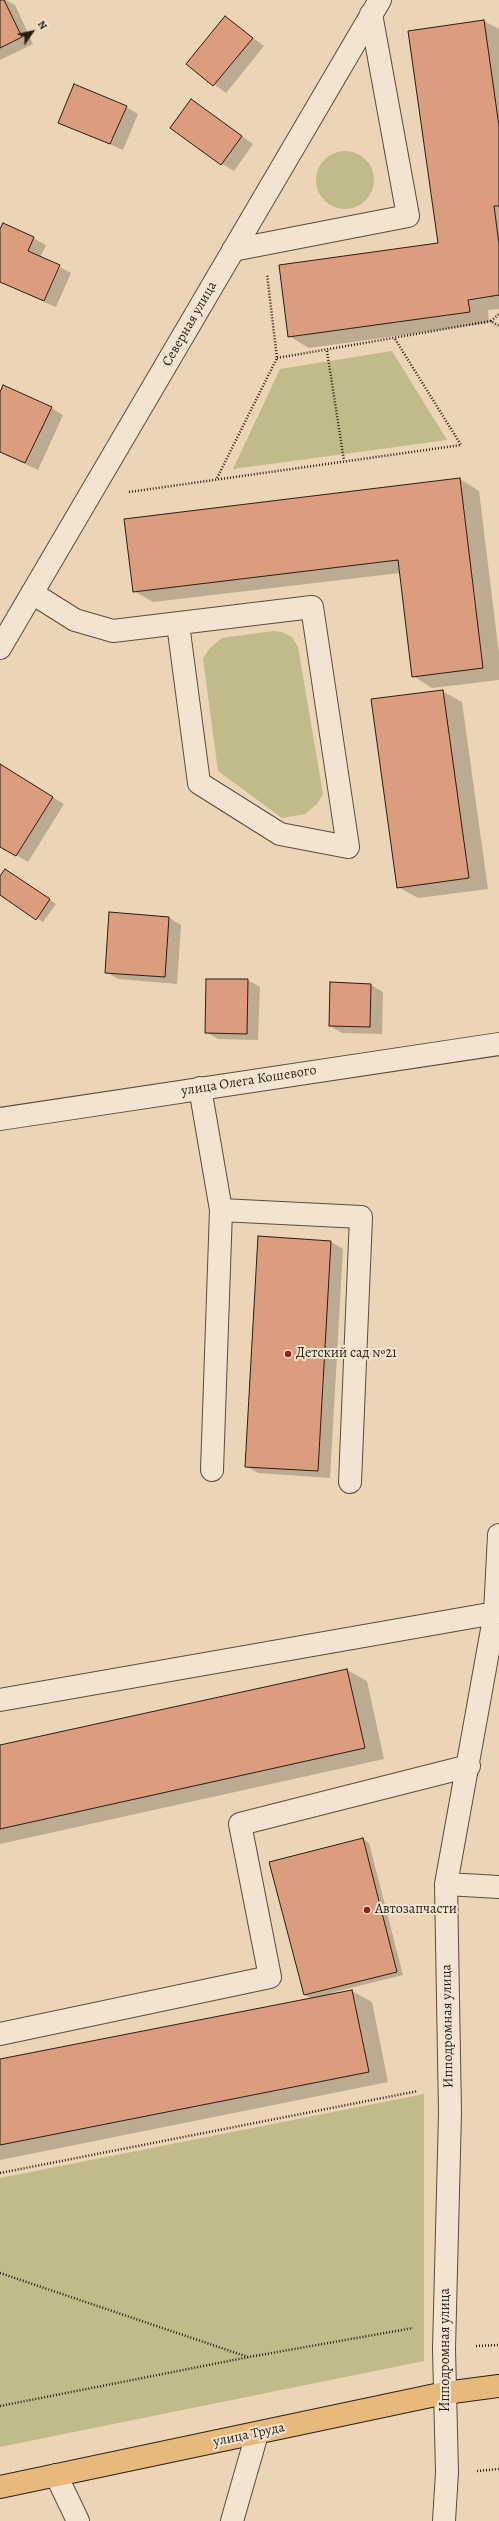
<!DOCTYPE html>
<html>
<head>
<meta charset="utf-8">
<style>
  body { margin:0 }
  #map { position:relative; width:499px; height:2521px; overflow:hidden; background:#ebd5b6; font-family:Alegreya,serif }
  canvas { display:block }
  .north { position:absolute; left:12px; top:12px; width:40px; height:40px; -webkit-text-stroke:3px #f2e4d0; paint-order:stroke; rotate:56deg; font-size:11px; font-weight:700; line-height:16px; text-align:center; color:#291e14 }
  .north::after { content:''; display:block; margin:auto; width:14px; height:18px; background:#291e14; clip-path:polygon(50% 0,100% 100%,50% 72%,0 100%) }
</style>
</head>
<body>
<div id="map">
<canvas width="499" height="2521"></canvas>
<div class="north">N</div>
</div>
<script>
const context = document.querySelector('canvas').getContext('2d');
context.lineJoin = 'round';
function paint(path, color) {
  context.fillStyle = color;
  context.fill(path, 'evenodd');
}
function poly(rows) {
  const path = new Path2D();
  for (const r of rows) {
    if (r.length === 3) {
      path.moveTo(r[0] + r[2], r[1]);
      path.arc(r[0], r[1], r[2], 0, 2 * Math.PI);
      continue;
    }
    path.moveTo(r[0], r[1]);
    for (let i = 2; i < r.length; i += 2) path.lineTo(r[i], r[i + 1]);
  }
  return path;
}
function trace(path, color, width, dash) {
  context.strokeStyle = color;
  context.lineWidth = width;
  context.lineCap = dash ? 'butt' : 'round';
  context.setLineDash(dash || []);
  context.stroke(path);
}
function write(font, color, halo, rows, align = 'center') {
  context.font = font + ' Alegreya,serif';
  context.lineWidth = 4;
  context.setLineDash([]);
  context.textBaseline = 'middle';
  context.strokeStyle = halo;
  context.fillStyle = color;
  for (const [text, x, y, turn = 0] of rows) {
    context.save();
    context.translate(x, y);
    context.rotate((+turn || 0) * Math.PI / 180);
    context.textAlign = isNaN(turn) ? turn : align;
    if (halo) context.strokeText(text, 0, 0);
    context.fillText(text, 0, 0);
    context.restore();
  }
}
paint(poly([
  [345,180,29],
  [392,351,447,440,233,469,280,369],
  [273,631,282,632,292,637,298,647,323,794,317,804,305,814,282,818,218,771,203,658,210,648,222,638],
  [424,2094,424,2361,0,2447,0,2178]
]), '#c0bb88');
paint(poly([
  [0,0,6,0,15,5,33,44,0,60],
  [225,17,264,46,226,93,187,64],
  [484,21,499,29,499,309,488,310,489,323,309,348,289,336,439,244,409,32],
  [192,101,253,144,234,171,222,164],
  [126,107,138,114,123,150,59,122],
  [0,232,33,238,46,245,40,258,58,266,43,301,0,282],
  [60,267,71,273,56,307,44,302],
  [0,394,51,408,63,415,38,470,0,452],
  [460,479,479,491,499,654,499,680,432,688,413,676,400,573,153,602,134,591],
  [442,691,462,702,488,889,418,898,398,887],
  [0,765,64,804,28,862,0,845],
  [12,874,56,904,43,922,0,894,0,878],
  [168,917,181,925,177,984,118,979,106,972],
  [247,980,260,987,258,1040,218,1039,206,1032],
  [331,984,371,985,383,992,382,1034,342,1033,330,1026],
  [331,1242,343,1249,330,1478,258,1473,246,1466],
  [347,1670,367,1681,384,1759,0,1844,0,1746],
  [363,1839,369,1843,403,1975,330,1993,352,1991,372,2002,388,2082,0,2160,0,2061,312,1999,304,1994]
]), '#0003');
const building = poly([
  [0,0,4,0,22,37,0,48,0,0],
  [225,16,253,38,213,86,186,64,225,16],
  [484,20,499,126,499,206,494,206,499,244,499,295,468,300,470,312,288,337,279,265,438,243,408,31,484,20],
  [74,84,127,106,110,144,58,123,74,84],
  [191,99,242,136,221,165,170,128,191,99],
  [3,223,34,237,28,251,60,265,44,301,0,282,0,229,3,223],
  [3,385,52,407,25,463,0,452,0,392,3,385],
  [460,478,483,668,412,677,398,560,133,592,124,519,460,478],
  [443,690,469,878,397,888,371,699,443,690],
  [0,764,53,797,16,856,0,847,0,764],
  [5,869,50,899,36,920,0,895,0,876,5,869],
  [109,912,169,917,165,977,105,973,109,912],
  [206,979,248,979,247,1034,205,1033,206,979],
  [330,982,371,984,370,1027,329,1026,330,982],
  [258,1236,331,1241,318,1471,245,1467,258,1236],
  [347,1669,365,1748,0,1829,0,1745,347,1669],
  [363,1838,397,1972,304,1995,269,1862,363,1838],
  [352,1990,369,2072,0,2145,0,2059,352,1990]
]);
paint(building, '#db9d7d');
trace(building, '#291e14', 1);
const minor = poly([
  [233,250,408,216,371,14],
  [32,593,75,620,113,631,312,607,348,847,280,834,199,783,178,624],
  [0,648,380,0],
  [200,1088,221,1210,212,1470],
  [0,1119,499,1044],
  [221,1210,361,1217,350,1482],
  [0,1700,495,1613],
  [446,1884,499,1887],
  [0,2034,270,1977,240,1824,469,1766],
  [56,2475,78,2521],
  [232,2521,257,2434],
  [444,2521,447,2472,444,2349,450,2113,446,1884,495,1613,499,1535]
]);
const major = poly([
  [0,2487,445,2393,499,2386]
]);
trace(minor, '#5a4c3c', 24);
trace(major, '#291e14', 24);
trace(poly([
  [491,321,499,314],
  [327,351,344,461],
  [277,358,491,321,499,326],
  [217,478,277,358,267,274],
  [129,492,461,445,395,339],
  [0,2173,418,2091],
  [0,2273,248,2357],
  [476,2346,499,2345],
  [0,2406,249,2357,413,2328],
  [477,2471,499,2469]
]), '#291e14', 2.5, [1, 2]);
trace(minor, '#f2e4d0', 22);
trace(major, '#e6ba7b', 22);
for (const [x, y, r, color] of [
  [288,1354,4,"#8f2418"],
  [367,1910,4,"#8f2418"]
]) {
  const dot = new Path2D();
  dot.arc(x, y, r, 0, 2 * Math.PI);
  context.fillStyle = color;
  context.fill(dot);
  trace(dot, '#f2e4d0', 1.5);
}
write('14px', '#291e14', '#f2e4d0', [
  ["Северная улица",190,324,-60],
  ["улица Олега Кошевого",249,1081,-9],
  ["Ипподромная улица",448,2026,-91],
  ["Ипподромная улица",446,2350,-90],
  ["улица Труда",249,2435,-12]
]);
write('14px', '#291e14', '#f2e4d0', [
  ["Детский сад №21",296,1354],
  ["Автозапчасти",375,1910]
], 'left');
</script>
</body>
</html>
